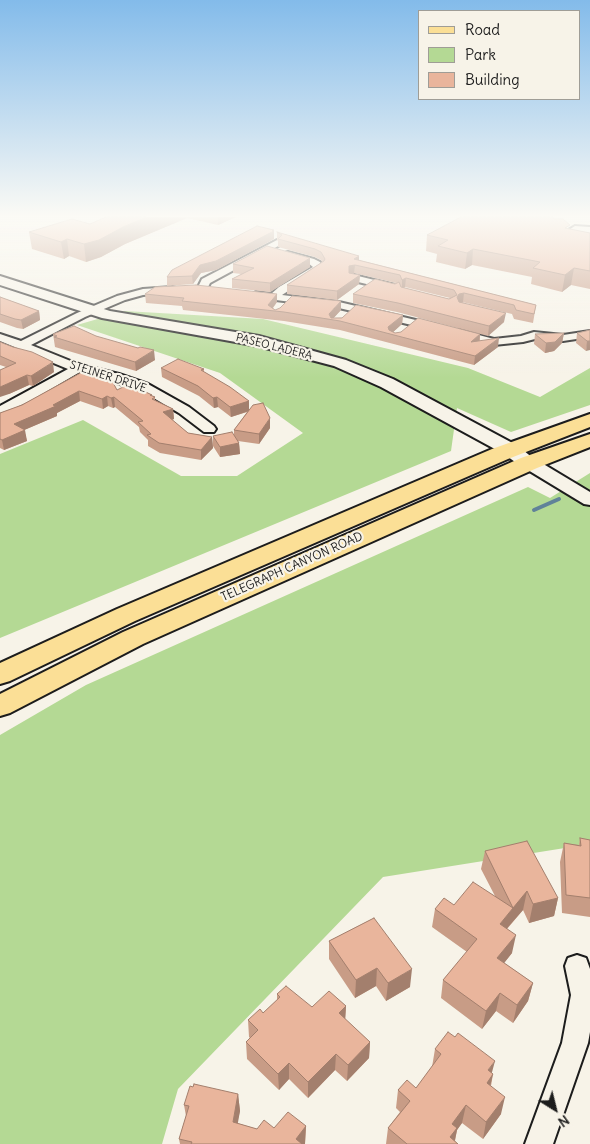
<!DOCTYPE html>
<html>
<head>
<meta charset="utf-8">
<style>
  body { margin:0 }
  #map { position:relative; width:590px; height:1144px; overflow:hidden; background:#f7f3e8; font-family:Delius,sans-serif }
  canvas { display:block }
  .legend { position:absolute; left:418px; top:10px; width:162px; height:90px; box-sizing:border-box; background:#f7f3e8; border:1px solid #9f9d96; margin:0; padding:6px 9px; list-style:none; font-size:15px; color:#1c1c1c }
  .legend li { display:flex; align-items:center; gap:10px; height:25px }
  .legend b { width:25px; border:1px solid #9f9d96 }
  .north { position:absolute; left:530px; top:1084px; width:50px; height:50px; -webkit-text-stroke:4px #f7f3e8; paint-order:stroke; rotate:144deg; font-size:14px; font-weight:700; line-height:20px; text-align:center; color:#1c1c1c }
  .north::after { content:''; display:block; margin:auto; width:18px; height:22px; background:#1c1c1c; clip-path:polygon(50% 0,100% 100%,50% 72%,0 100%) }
</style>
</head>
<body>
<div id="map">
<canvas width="590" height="1144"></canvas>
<ul class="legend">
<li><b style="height:6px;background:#fbdf96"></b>Road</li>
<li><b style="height:14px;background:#b4d994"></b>Park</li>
<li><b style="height:14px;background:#e9b59c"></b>Building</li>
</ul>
<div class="north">N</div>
</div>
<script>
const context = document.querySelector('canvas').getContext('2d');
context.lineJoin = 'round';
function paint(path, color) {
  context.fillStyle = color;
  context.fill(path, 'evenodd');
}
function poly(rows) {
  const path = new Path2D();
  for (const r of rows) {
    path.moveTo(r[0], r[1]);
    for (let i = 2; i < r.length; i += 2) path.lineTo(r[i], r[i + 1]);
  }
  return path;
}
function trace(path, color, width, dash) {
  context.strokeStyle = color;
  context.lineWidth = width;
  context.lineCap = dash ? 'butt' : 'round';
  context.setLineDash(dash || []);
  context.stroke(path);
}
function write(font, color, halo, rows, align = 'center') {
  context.font = font + ' Delius,sans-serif';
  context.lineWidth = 4.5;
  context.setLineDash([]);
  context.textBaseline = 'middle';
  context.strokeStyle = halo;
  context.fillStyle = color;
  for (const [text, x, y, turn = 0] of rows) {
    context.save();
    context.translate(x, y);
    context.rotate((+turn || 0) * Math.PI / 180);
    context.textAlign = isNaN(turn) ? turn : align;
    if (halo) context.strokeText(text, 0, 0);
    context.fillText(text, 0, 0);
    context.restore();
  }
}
paint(poly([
  [125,311,263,319,468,368,540,397,590,368,590,405,511,432,457,408,451,451,0,638,0,454,83,420,181,476,237,476,303,433,220,373,77,325],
  [590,473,590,844,383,877,178,1089,162,1144,0,1144,0,735,86,685,528,487,550,498]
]), '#b4d994');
trace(poly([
  [534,510,559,499]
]), '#608299', 4);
const minor = poly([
  [575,226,590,227,590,233,576,233,580,235,590,235,590,241,575,240,567,235,567,231,575,226],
  [279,239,282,240,282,244,210,283,206,291,198,291,197,289,202,279,279,239],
  [288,252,314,259,320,262,323,268,282,295,339,302,437,325,439,327,433,330,339,308,252,297,251,295,256,292,271,294,279,287,313,267,308,263,285,257,285,253,288,252],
  [354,275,395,285,396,287,391,290,350,280,350,276,354,275],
  [172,287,176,288,177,290,176,292,143,295,125,300,85,317,31,345,78,364,119,374,148,384,189,407,214,426,216,429,214,432,204,432,179,413,140,390,80,372,32,400,0,415,0,406,68,369,0,341,0,334,21,341,77,313,117,296,143,289,172,287],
  [460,330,494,339,521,336,534,332,563,335,590,331,590,337,563,341,535,339,523,342,494,345,456,335,454,333,460,330],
  [577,955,586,958,590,969,590,1032,588,1043,553,1144,525,1144,562,1043,571,995,565,966,568,958,577,955]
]);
const tertiary = poly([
  [529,458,535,459,590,492,590,505,584,504,523,467,520,463,523,459,529,458]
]);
const secondary = poly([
  [0,276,110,311,259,336,346,360,393,379,518,446,539,463,536,467,529,469,522,467,504,454,381,387,334,366,258,346,102,318,0,285,0,276]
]);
const primary = poly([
  [590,414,590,427,508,459,135,621,10,681,0,684,0,663,117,609,492,449,590,414],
  [590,434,590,447,537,468,143,644,10,713,0,716,0,694,123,632,521,458,590,434]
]);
trace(minor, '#1c1c1c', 4);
trace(tertiary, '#1c1c1c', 4);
trace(secondary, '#1c1c1c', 4);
trace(primary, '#1c1c1c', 4);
paint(minor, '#f7f3e8');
paint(tertiary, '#f7f3e8');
paint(secondary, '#f7f3e8');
paint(primary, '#fbdf96');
paint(poly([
  [106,217,236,217,218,225,187,218,125,244,101,257,86,262,69,256,64,259,32,249,29,232,90,224],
  [554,219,569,229,590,233,590,289,571,285,562,292,531,284,532,277,472,265,465,269,436,262,437,254,426,251,427,235],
  [277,232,359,260,536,305,533,323,514,319,512,314,462,302,504,322,488,336,397,312,353,303,353,294,396,283,354,273,353,274,360,275,359,284,337,300,287,294,287,285,322,262,321,260,315,257,278,247,278,241,277,240],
  [405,287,450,298,449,299,404,288],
  [274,239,216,270,201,273,193,284,167,286,167,277],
  [233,264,310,267,270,292,232,288,232,279,241,274,233,273],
  [145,294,277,294,277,302,273,308,275,310,341,310,333,318,403,315,402,324,393,332,395,333,480,334,480,341,498,347,474,365,340,330,284,321,183,310,182,306,146,303],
  [0,297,39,311,40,320,23,329,17,328,0,322],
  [590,330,586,351,576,343,577,333],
  [564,333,562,343,554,351,545,353,534,344,535,334],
  [53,334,96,336,155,360,136,371,55,347],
  [0,342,54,372,33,386,29,385,9,394,6,367,0,365],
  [161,368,204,369,204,372,249,401,249,409,270,428,259,444,238,441,239,443,240,454,220,457,213,446,213,436,234,435,234,430,247,412,231,417,218,407,214,408,199,396,162,377],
  [84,371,117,390,152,396,155,397,155,400,173,409,174,419,172,420,188,433,212,437,213,448,201,460,160,453,148,446,148,440,140,432,139,427,115,407,113,408,108,406,103,409,80,401,57,413,57,416,24,430,27,441,4,450,0,448,0,413,22,405],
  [580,838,590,840,590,917,562,913,560,862,564,843,579,845],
  [485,851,558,898,554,916,529,923,523,910,507,929,512,953,504,963,533,983,528,1001,513,1023,496,1011,482,1029,441,998,443,980,467,952,432,927,435,909,495,896,481,869],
  [374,918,410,987,386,1001,376,986,355,998,329,959,329,941],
  [277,994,312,1007,346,1006,345,1019,370,1042,369,1058,347,1081,335,1070,308,1098,289,1079,279,1090,247,1059,246,1042,250,1038,249,1037,248,1020,263,1013,277,1000],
  [435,1049,493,1074,491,1086,501,1114,483,1139,462,1123,457,1130,455,1141,458,1144,386,1144,388,1128,400,1112,396,1108,398,1090,416,1088,432,1067],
  [238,1094,240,1111,237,1123,257,1129,306,1126,305,1144,180,1144,179,1139,186,1116,184,1105]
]), '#c89c86');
paint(poly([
  [147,217,187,218,125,244,101,257,86,262,84,244,123,227],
  [218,217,236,217,218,225],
  [274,230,274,239,216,270,201,273,193,284,192,276,200,265],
  [67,239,69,256,64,259,61,242],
  [473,249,472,265,465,269,467,253],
  [359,256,359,264,355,265,354,273,349,275,349,266,354,259],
  [310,258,310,267,270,292,270,283],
  [574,268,571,285,562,292,565,275],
  [360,275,359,284,337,300,337,291],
  [406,278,405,287,402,289,402,280],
  [464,293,463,302,459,303,457,297,459,294],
  [277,294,277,302,271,310,268,305],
  [341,301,341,310,332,320,329,314],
  [39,311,40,320,23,329,21,320],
  [506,313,504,322,488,336,489,326],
  [403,315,402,324,391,334,388,333,388,327],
  [564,333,562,343,554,351,545,353,546,343],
  [480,334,479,343,471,342],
  [499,338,498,347,474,365,475,356],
  [587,341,590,341,590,350,586,351],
  [154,350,155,360,136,371,135,362],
  [53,362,54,372,33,386,31,376],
  [27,375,29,385,9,394,0,397,0,387],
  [79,391,80,401,57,413,57,416,15,434,14,424],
  [107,396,108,406,103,409,102,399],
  [114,397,115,407,113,408,111,398],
  [217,397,218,407,214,408,213,398],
  [249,401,249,411,231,417,230,407],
  [173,409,174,419,164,422,163,412],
  [270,418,270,428,259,444,259,434],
  [25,430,27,441,4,450,2,440],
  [212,437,213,448,201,460,201,450],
  [239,443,240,454,220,457,220,447],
  [527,891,523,910,509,926,513,908],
  [558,898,554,916,529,923,533,904],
  [513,908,509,926,496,942,500,924],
  [516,935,512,953,493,977,497,958],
  [377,968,376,986,355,998,356,980],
  [412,969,410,987,386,1001,388,983],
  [533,983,528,1001,513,1023,517,1005],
  [500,993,496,1011,482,1029,486,1011],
  [346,1006,345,1023,339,1013],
  [370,1042,369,1058,347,1081,348,1065],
  [336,1054,335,1070,308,1098,308,1082],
  [495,1061,491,1076,493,1074,489,1091,483,1100,488,1070],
  [289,1063,289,1079,279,1090,278,1074],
  [238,1094,240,1111,235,1139,233,1122],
  [505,1097,501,1114,483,1139,486,1122],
  [466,1105,462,1123,457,1130,454,1144,449,1144,452,1124],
  [306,1126,305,1143,305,1144,296,1144,296,1139]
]), '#a37f6d');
const building = poly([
  [106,217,147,217,123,227,99,240,84,244,67,239,61,242,29,232,72,219,90,224,106,217],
  [461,217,553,217,554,219,563,219,570,225,565,228,590,233,590,271,574,268,565,275,533,268,540,262,473,249,467,253,438,246,448,240,427,235,461,217],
  [257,226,274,230,272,231,274,231,216,261,200,265,192,276,167,277,172,270,257,226],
  [277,232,359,256,354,259,536,305,534,314,516,310,514,305,464,293,459,294,457,297,459,302,506,313,489,326,398,303,353,294,375,279,395,284,399,282,401,287,449,299,457,295,454,290,406,278,402,280,400,275,355,265,349,266,349,273,360,275,337,291,287,285,324,261,325,259,321,252,315,249,278,239,282,235,277,232],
  [267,246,310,258,270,283,232,279,254,268,233,264,267,246],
  [196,285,277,294,268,305,275,310,280,308,292,296,341,301,329,314,331,318,342,318,356,305,403,315,388,327,389,330,395,333,401,332,418,318,480,334,471,342,499,338,475,356,340,321,284,312,182,301,184,298,145,294,155,287,196,285],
  [0,297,39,311,21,320,15,319,0,314,0,297],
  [74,326,96,336,138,348,140,347,154,350,135,362,54,337,57,336,53,334,74,326],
  [590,330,590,341,587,341,577,333,590,330],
  [564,333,555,342,546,343,535,334,564,333],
  [0,342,13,347,32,352,53,362,31,376,27,375,7,384,0,387,0,370,16,363,0,356,0,342],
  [178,359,204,369,201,370,230,387,249,401,230,407,217,397,213,398,198,386,161,368,178,359],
  [84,371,110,377,117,390,129,384,152,395,150,395,155,397,152,399,173,409,163,412,188,433,212,437,201,450,159,443,147,435,151,434,138,422,143,421,114,397,111,398,107,396,102,399,79,391,53,405,56,406,14,424,25,430,2,440,0,439,0,413,22,405,84,371],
  [263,403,270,418,259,434,234,430,253,405,263,403],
  [232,432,239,443,220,447,213,436,232,432],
  [580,838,590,840,590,898,566,895,564,843,581,846,580,838],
  [527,841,558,898,533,904,527,891,513,908,485,851,527,841],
  [473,882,513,908,500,924,516,935,497,958,533,983,517,1005,500,993,486,1011,443,980,477,939,435,909,444,898,454,905,473,882],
  [374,918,412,969,388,983,377,968,356,980,329,941,374,918],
  [286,986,312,1007,329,991,346,1006,339,1013,370,1042,348,1065,336,1054,308,1082,289,1063,278,1074,246,1042,258,1030,248,1020,260,1009,263,1013,280,997,277,994,286,986],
  [448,1032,455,1037,458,1033,495,1061,488,1070,493,1074,487,1083,505,1097,486,1122,466,1105,452,1124,457,1128,450,1137,458,1144,407,1144,388,1128,410,1101,398,1090,407,1080,416,1088,441,1054,435,1049,448,1032],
  [194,1084,238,1094,233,1122,257,1129,264,1120,274,1128,288,1112,306,1126,296,1139,302,1144,191,1144,192,1142,179,1139,189,1106,184,1105,190,1086,193,1087,194,1084]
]);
paint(building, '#e9b59c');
trace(building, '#a37f6d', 1);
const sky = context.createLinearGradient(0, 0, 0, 378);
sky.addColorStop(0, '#83bbea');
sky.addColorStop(0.57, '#fbfaf5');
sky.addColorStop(1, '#fbfaf500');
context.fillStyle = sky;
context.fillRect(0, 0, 590, 378);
write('11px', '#1c1c1c', '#f7f3e8', [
  ["PASEO LADERA",274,347,14],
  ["STEINER DRIVE",108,377,18]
]);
write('12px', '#1c1c1c', '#f7f3e8', [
  ["TELEGRAPH CANYON ROAD",292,567,-24]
]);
</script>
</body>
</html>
